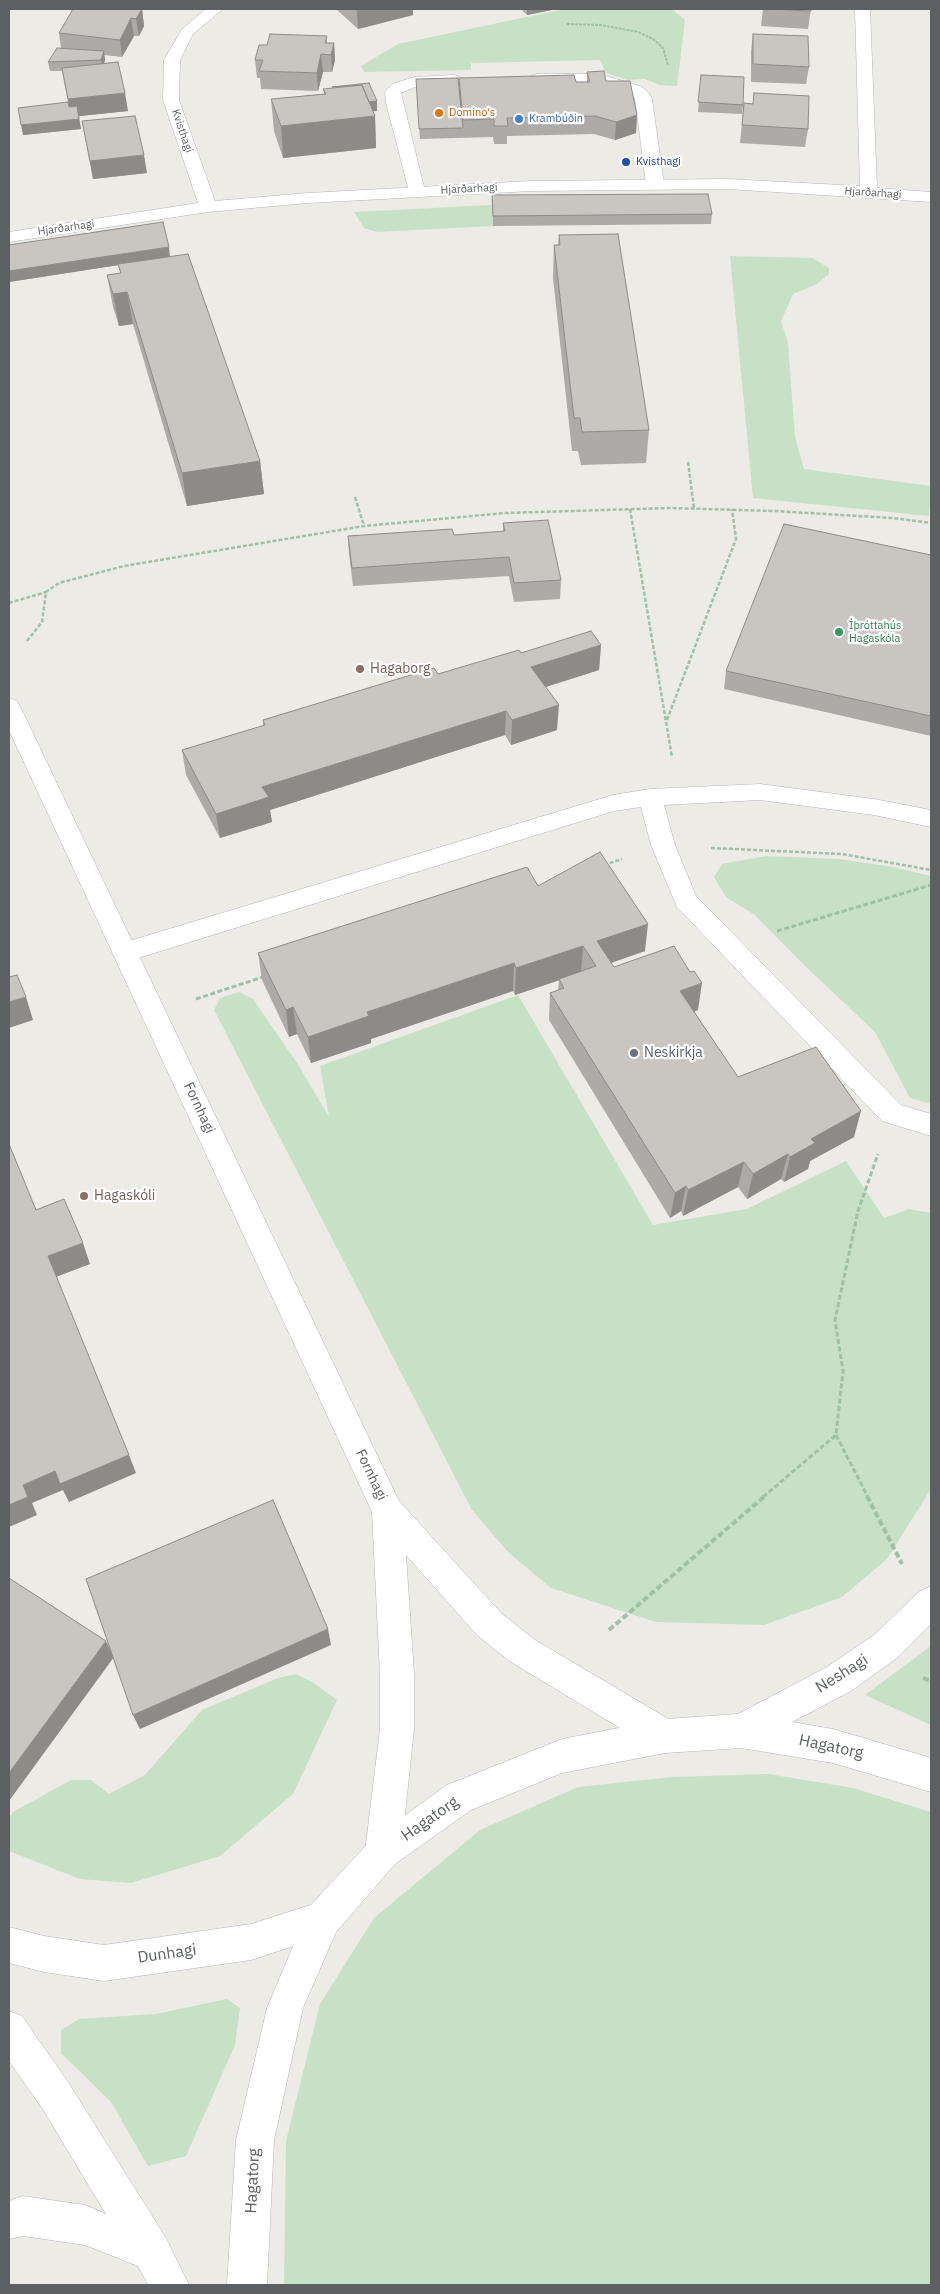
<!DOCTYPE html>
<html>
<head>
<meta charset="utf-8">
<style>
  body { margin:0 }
  #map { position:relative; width:940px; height:2294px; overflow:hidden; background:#edebe5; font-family:"IBM Plex Sans",sans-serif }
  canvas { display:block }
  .frame { position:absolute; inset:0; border:10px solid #5d6063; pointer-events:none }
</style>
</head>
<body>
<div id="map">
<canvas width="940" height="2294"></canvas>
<div class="frame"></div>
</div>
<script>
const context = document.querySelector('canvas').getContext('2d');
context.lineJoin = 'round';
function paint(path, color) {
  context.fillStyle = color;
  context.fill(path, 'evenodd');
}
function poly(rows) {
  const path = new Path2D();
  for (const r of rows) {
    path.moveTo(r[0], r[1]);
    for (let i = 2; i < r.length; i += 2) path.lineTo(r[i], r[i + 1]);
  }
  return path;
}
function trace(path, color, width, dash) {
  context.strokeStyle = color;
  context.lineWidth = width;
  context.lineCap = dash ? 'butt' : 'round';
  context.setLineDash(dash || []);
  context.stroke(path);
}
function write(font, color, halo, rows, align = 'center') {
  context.font = font + ' "IBM Plex Sans",sans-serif';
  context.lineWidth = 4.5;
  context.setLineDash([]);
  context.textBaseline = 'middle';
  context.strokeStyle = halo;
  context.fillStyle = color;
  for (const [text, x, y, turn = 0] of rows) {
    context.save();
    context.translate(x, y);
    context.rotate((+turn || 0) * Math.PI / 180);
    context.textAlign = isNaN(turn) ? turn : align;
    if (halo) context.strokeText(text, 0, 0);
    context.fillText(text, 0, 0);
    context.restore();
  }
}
paint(poly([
  [565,9,672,9,685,20,677,86,660,85,645,79,628,80,606,73,600,60,471,63,471,70,364,72,361,66,398,44],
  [492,205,493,226,377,232,364,228,354,212],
  [730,256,812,258,829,268,829,274,817,284,793,294,781,321,788,343,795,437,804,469,931,486,929,516,753,498],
  [766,856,839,859,893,867,931,876,931,1104,910,1098,875,1032,804,965,755,915,726,897,714,877,722,864],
  [239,992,253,999,299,1066,329,1117,320,1066,518,995,653,1225,747,1209,846,1161,884,1218,909,1209,931,1213,931,1489,887,1559,842,1597,764,1625,656,1622,551,1588,509,1553,472,1510,214,1010,220,998],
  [931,1646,931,1725,865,1695],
  [296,1674,314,1683,337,1700,293,1794,220,1856,131,1883,80,1879,9,1851,9,1818,13,1812,71,1780,91,1780,109,1794,145,1775,202,1710,278,1678],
  [768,1774,853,1788,931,1812,931,2285,284,2285,286,2141,320,2004,374,1918,480,1830,578,1787,672,1777],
  [227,1999,240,2008,235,2045,186,2156,148,2166,111,2102,61,2053,61,2030,79,2019,156,2014]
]), '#c6e1c5');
const service = poly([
  [537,74,599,74,640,86,648,92,652,99,664,184,661,188,649,188,646,184,635,98,628,92,598,84,531,82,529,79,531,76,537,74],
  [454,75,460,77,462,80,460,83,415,87,401,93,425,191,422,195,416,196,410,195,386,103,385,92,392,84,414,77,454,75],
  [760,784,874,799,931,810,931,827,874,815,760,800,664,805,675,845,696,896,901,1105,931,1114,931,1136,882,1121,677,907,651,845,641,807,614,811,125,962,116,959,112,952,116,945,613,795,650,789,760,784]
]);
const minor = poly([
  [206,9,223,9,193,34,180,60,179,100,215,201,308,193,531,181,728,179,860,186,855,9,870,9,877,188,931,192,931,202,728,189,531,191,308,203,208,212,9,242,9,232,198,203,163,100,164,60,182,29,206,9],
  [9,698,17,701,20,706,399,1501,502,1614,535,1640,677,1724,682,1736,677,1748,665,1753,653,1748,511,1662,478,1636,406,1555,414,1674,414,1729,401,1852,395,1864,383,1870,371,1864,365,1852,380,1729,380,1674,372,1512,9,730,9,698],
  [323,1901,336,1906,341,1919,336,1932,251,1960,104,1981,44,1972,9,1963,9,1927,44,1936,104,1945,251,1924,323,1901],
  [9,2011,22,2016,68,2082,166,2238,189,2285,148,2285,138,2266,85,2245,23,2236,9,2239,9,2201,23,2196,85,2205,106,2214,42,2108,9,2061,9,2011]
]);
const tertiary = poly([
  [931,1586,931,1624,898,1657,851,1691,792,1722,833,1729,931,1758,931,1792,833,1763,741,1748,665,1753,562,1773,471,1810,395,1864,336,1932,303,2008,274,2140,267,2285,227,2285,236,2140,267,2008,310,1906,371,1840,447,1785,562,1739,665,1719,738,1714,827,1667,874,1635,920,1591,931,1586]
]);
trace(service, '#b2b5b8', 1);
trace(minor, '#b2b5b8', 1);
trace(tertiary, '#b2b5b8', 1);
trace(poly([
  [567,24,601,25,638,32,653,39,663,48,668,65]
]), '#9fc1a8', 2, [3, 1]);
trace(poly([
  [688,462,694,508],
  [355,497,364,526],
  [630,509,672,757],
  [9,603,46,592],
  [27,641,42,622,46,592,59,583,124,566,364,526,505,513,670,508,775,511,892,518,931,523],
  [667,720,736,539,732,509],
  [711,848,842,854,931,870],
  [604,865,622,859]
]), '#9fc1a8', 2.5, [4, 2]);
trace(poly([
  [777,931,931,885],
  [196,999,263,977],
  [836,1435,868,1497],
  [763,1497,836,1435,843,1371,835,1320,858,1211,878,1154]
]), '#9fc1a8', 3, [5, 2.5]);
trace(poly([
  [867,1496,902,1564],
  [609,1630,765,1496],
  [923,1678,931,1681]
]), '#9fc1a8', 4, [6, 3]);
paint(service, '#fff');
paint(minor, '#fff');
paint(tertiary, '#fff');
paint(poly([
  [142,9,144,26,139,36,134,36,122,57,104,55,105,60,104,63,128,111,79,116,81,129,23,135,68,102,62,71,50,71,48,62,61,48,59,33],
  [336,9,413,9,413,15,358,29],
  [521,9,557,9,527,15],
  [763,9,811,9,808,29,761,26],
  [753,34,809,67,806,84,751,82,751,51],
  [327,36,327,43,334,43,335,60,332,72,323,72,318,91,261,89,260,78,257,78,255,60,267,45],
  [587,72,606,81,637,115,636,133,615,140,594,134,507,136,507,144,494,144,493,137,420,139,416,79,459,87,459,78,587,82],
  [701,75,743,105,742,114,698,112],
  [323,89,377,101,377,111,373,111,375,116,376,148,283,158,274,131,271,99,324,94],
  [754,93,808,129,805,147,740,143,744,103,753,104],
  [82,121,147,173,93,179],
  [492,195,712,214,711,224,493,226],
  [559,235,649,430,646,463,581,465,578,451,572,451,553,278,554,245,558,245],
  [9,245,170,257,260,461,264,494,187,506,133,324,119,326,113,307,107,275,120,273,119,265,9,282],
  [503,523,561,580,560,599,514,602,509,576,353,586,349,554,348,536,454,535,503,532],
  [931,555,931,736,724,689,726,671],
  [601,645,599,670,545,687,557,730,511,745,505,735,270,810,272,822,220,838,186,775,182,750,263,726,263,720,521,653],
  [538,886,645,951,611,963,614,967,698,1010,694,1012,738,1077,854,1137,810,1161,808,1169,784,1182,781,1179,747,1199,738,1187,683,1216,681,1211,670,1218,549,1020,550,993,558,990,559,980,515,995,513,991,371,1039,371,1043,311,1063,297,1034,289,1037,262,980,258,953]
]), '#adaaa7');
paint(poly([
  [142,9,144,26,139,36,136,19],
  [367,9,413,9,413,15,358,29,357,11],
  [527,9,557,9,527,15],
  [131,18,134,36,122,57,120,40],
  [334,43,335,60,332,72,331,55],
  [104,51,105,60,102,70,101,60],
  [321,54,323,72,318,91,317,73],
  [125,93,128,111,71,117,68,99],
  [377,101,377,111,340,115,340,105],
  [637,115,636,133,615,140,616,122],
  [375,116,376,148,283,158,281,126],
  [79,119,81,129,23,135,21,125],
  [144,155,147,173,93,179,90,161],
  [169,247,170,257,9,282,9,271],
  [127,292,133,324,119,326,113,294],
  [260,461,264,494,187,506,182,473],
  [601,645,599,670,530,692,531,667],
  [559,705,557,730,511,745,512,720],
  [506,711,505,735,270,810,272,822,220,838,216,814,262,787],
  [648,924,645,951,596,968,597,941],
  [583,946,581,973,515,995,516,968],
  [514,963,513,991,371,1039,371,1043,311,1063,308,1037,367,1012],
  [702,983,698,1010,676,1018,680,991],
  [26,997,33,1020,9,1028,9,1002],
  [293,1007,297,1034,289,1037,286,1010],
  [861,1111,854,1137,810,1161,808,1169,784,1182,790,1157,811,1139],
  [788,1154,781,1179,747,1199,753,1174],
  [744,1162,738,1187,683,1216,688,1190],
  [686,1186,681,1211,670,1218,675,1193],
  [83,1243,90,1264,56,1277,48,1256],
  [129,1455,136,1473,69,1502,63,1490,32,1503,37,1515,9,1527,9,1505,23,1485,55,1471],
  [328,1629,331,1645,140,1729,133,1715],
  [106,1641,114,1657,9,1801,9,1773]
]), '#8d8b88');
const building = poly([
  [73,9,142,9,136,19,131,18,120,40,59,33,73,9],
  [354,9,367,9,357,11,354,9],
  [768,9,811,9,811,11,768,9],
  [270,34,327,36,325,43,334,43,331,55,321,54,317,73,259,71,263,60,255,60,259,45,267,45,270,34],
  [753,34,808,36,809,67,753,64,753,34],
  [57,48,104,51,101,60,48,62,57,48],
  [118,62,125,93,68,99,62,68,118,62],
  [604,71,606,81,630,81,637,115,616,122,595,116,507,118,508,126,494,126,494,119,463,120,459,78,574,75,576,82,590,82,587,72,604,71],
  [701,75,744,77,743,105,698,102,701,75],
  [458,78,463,128,419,129,416,79,458,78],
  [369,83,377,101,369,102,362,85,332,87,369,83],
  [362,85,375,116,281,126,271,99,326,94,323,89,362,85],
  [754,93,809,96,808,129,742,125,744,103,753,104,754,93],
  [68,102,69,107,77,106,79,119,21,125,18,108,68,102],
  [135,116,144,155,90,161,82,121,135,116],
  [708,194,712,214,493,216,492,195,708,194],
  [163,222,169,247,9,271,9,245,163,222],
  [618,234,649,430,582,432,580,418,574,418,554,245,560,245,559,235,618,234],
  [188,254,260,461,182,473,127,292,113,294,107,275,121,273,118,264,188,254],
  [548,520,561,580,514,583,509,557,352,568,348,536,452,529,454,535,505,531,503,523,548,520],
  [784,524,931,555,931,716,726,671,784,524],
  [591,631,601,645,531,667,559,705,512,720,506,711,262,787,269,797,216,814,182,750,265,725,263,720,434,668,438,674,519,650,521,653,591,631],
  [600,852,648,924,597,941,614,967,674,946,690,972,694,971,702,983,680,991,738,1077,816,1047,861,1111,811,1139,815,1143,790,1157,788,1154,753,1174,744,1162,688,1190,686,1186,675,1193,550,993,564,988,559,979,596,966,583,946,516,968,514,963,367,1012,369,1016,308,1037,293,1007,286,1010,258,953,527,867,538,886,600,852],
  [17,975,26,997,9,1002,9,977,17,975],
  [9,1144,36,1210,64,1199,83,1243,48,1256,129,1455,60,1484,55,1471,23,1485,28,1497,9,1505,9,1144],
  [273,1500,328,1629,133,1715,86,1579,273,1500],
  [9,1578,106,1641,9,1773,9,1578]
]);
paint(building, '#c9c6c2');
trace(building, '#8d8b88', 1);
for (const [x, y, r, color] of [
  [439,113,5,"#e8710a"],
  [519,119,5,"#3f7fe0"],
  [626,162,5,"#1a4fb4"],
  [839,632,5,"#2e9e5b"],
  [360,669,5,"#8d6e63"],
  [634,1053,5,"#6b7280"],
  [84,1196,5,"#8d6e63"]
]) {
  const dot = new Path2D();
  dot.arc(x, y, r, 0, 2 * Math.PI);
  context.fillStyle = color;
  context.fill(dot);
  trace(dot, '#fff', 2);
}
write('11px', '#c56008', '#fff', [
  ["Domino's",449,113]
], 'left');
write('11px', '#366cbe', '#fff', [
  ["Krambúðin",529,119]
], 'left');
write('11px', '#5d6063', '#fff', [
  ["Kvisthagi",182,131,71],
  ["Hjarðarhagi",469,189,-3],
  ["Hjarðarhagi",873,193,4],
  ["Hjarðarhagi",66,228,-8]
]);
write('11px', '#164399', '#fff', [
  ["Kvisthagi",636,162]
], 'left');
write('11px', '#27864d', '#fff', [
  ["Íþróttahús",849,626],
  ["Hagaskóla",849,639]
], 'left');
write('14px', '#785e54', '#fff', [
  ["Hagaborg",370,669],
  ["Hagaskóli",94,1196]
], 'left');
write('14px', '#5b616d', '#fff', [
  ["Neskirkja",644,1053]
], 'left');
write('14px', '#5d6063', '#fff', [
  ["Fornhagi",199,1108,65],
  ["Fornhagi",371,1475,65]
]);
write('16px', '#5d6063', '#fff', [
  ["Neshagi",842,1674,-32],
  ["Hagatorg",831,1747,12],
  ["Hagatorg",430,1819,-35],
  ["Dunhagi",167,1954,-8],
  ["Hagatorg",253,2181,-87]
]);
</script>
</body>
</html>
